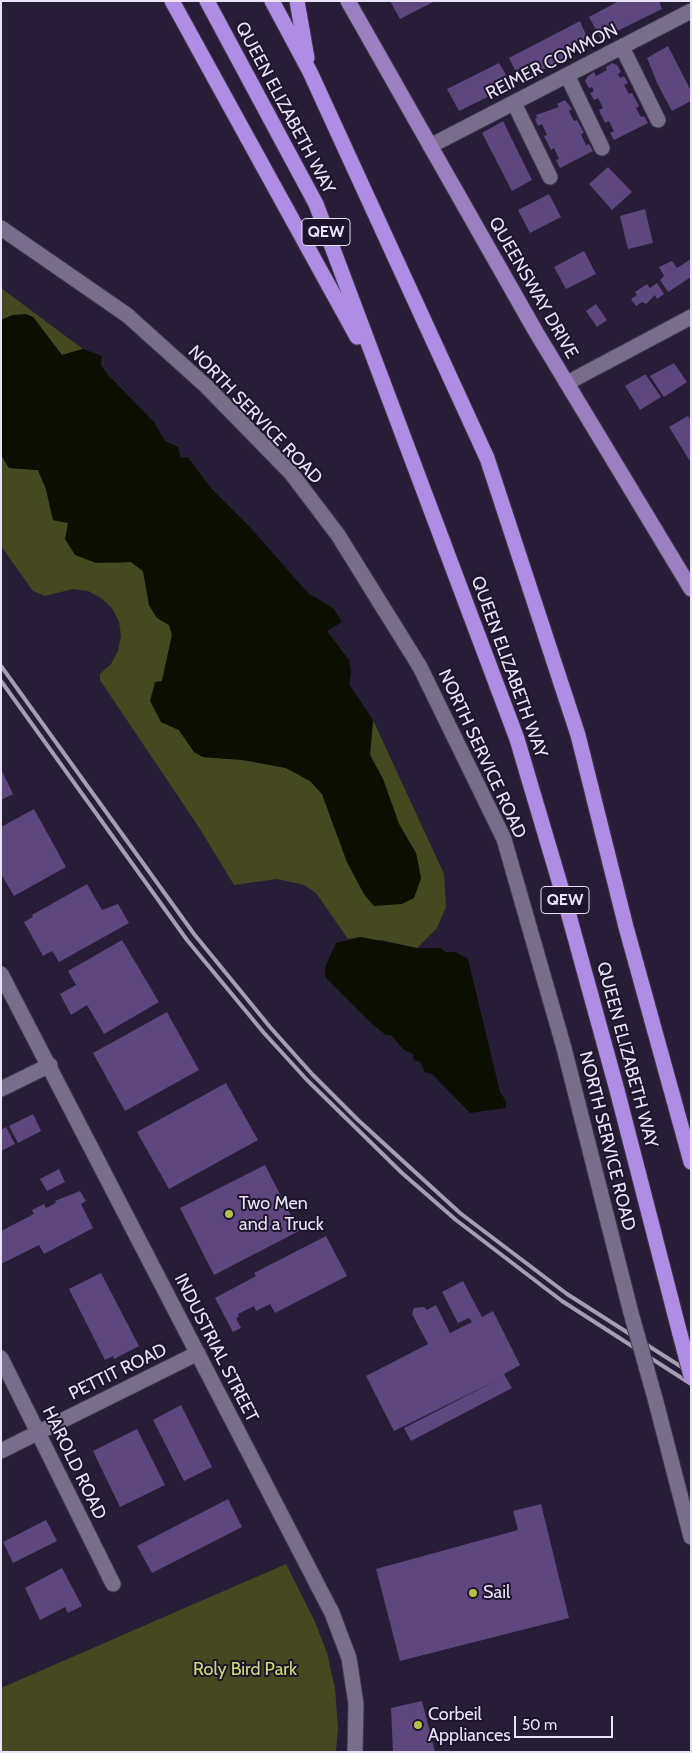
<!DOCTYPE html>
<html>
<head>
<meta charset="utf-8">
<style>
  body { margin:0 }
  #map { position:relative; width:692px; height:1753px; overflow:hidden; background:#271d37; font-family:Cabin,sans-serif }
  canvas { display:block }
  .frame { position:absolute; inset:0; border:2px solid #e9e3f5; pointer-events:none }
  .scale { position:absolute; left:514px; top:1716px; width:99px; height:22px; box-sizing:border-box; border:2px solid #e9e3f5; border-top:0; padding-left:6px; font-size:15px; line-height:18px; white-space:nowrap; color:#e9e3f5; -webkit-text-stroke:4px #1e142c; paint-order:stroke }
</style>
</head>
<body>
<div id="map">
<canvas width="692" height="1753"></canvas>
<div class="frame"></div>
<div class="scale">50 m</div>
</div>
<script>
const context = document.querySelector('canvas').getContext('2d');
context.lineJoin = 'round';
function paint(path, color) {
  context.fillStyle = color;
  context.fill(path, 'evenodd');
}
function poly(rows) {
  const path = new Path2D();
  for (const r of rows) {
    path.moveTo(r[0], r[1]);
    for (let i = 2; i < r.length; i += 2) path.lineTo(r[i], r[i + 1]);
  }
  return path;
}
function trace(path, color, width, dash) {
  context.strokeStyle = color;
  context.lineWidth = width;
  context.lineCap = dash ? 'butt' : 'round';
  context.setLineDash(dash || []);
  context.stroke(path);
}
function write(font, color, halo, rows, align = 'center') {
  context.font = font + ' Cabin,sans-serif';
  context.lineWidth = 4;
  context.setLineDash([]);
  context.textBaseline = 'middle';
  context.strokeStyle = halo;
  context.fillStyle = color;
  for (const [text, x, y, turn = 0] of rows) {
    context.save();
    context.translate(x, y);
    context.rotate((+turn || 0) * Math.PI / 180);
    context.textAlign = isNaN(turn) ? turn : align;
    if (halo) context.strokeText(text, 0, 0);
    context.fillText(text, 0, 0);
    context.restore();
  }
}
paint(poly([
  [1,288,83,349,62,355,33,317,13,315,1,320],
  [1,455,9,468,38,470,46,489,53,520,68,523,111,563,131,562,143,571,149,605,157,618,169,625,172,635,162,681,161,722,179,730,194,752,203,757,243,760,286,768,310,781,322,794,347,862,364,894,374,906,414,898,421,878,416,853,399,824,383,779,370,755,373,720,444,874,446,907,437,928,417,948,381,940,374,941,361,937,348,939,316,893,304,885,277,879,234,885,200,829,100,680,100,674,111,664,118,651,121,636,119,621,112,608,101,598,88,591,73,589,45,596,33,591,1,546],
  [286,1564,315,1622,327,1653,335,1688,338,1728,336,1752,1,1752,1,1688]
]), '#44491f');
paint(poly([
  [26,314,33,317,62,355,83,349,102,356,101,365,108,375,154,422,165,441,178,447,181,458,188,457,210,487,249,526,308,593,333,608,342,622,327,631,349,660,351,673,349,684,373,720,370,755,383,779,399,824,416,853,421,878,414,898,402,904,374,906,364,894,347,862,322,794,310,781,286,768,243,760,203,757,194,752,179,730,161,722,150,701,155,682,162,681,172,635,169,625,157,618,149,605,143,571,131,562,96,563,75,555,65,539,68,523,53,520,46,489,38,470,9,468,1,455,1,320,13,315],
  [361,937,417,948,441,948,445,952,456,952,468,959,500,1092,506,1101,506,1108,470,1113,432,1074,425,1072,420,1062,414,1060,413,1054,404,1050,391,1035,386,1035,371,1023,326,978,325,967,336,943]
]), '#0c0f00');
paint(poly([
  [390,1,435,1,400,19],
  [619,1,659,1,662,9,601,39,589,17],
  [580,21,590,44,521,82,509,58],
  [668,46,691,91,691,101,672,111,658,85,647,58],
  [499,63,512,85,459,111,447,89],
  [612,63,617,65,621,72,618,74,620,78,624,76,628,83,624,85,629,94,632,93,639,106,636,108,641,117,644,116,648,123,614,140,610,133,614,131,609,121,605,123,599,110,603,108,598,98,594,100,590,93,594,91,592,87,589,88,585,81,588,76,594,72,596,76,607,70,606,67],
  [565,100,572,109,569,111,574,121,577,120,584,133,581,134,586,145,589,144,593,151,560,168,556,160,559,159,554,148,551,150,544,136,547,135,542,124,538,126,535,119,537,118,536,115,559,107,557,104],
  [503,121,532,180,512,191,482,133],
  [608,167,632,192,612,210,589,184],
  [549,194,561,217,530,233,518,210],
  [645,209,653,243,628,249,620,216],
  [584,251,596,274,566,289,554,267],
  [691,259,691,277,668,292,660,280,664,276,659,267,672,261,677,268],
  [657,283,664,294,657,299,655,295,646,304,642,302,636,306,631,299,637,295,635,292,647,284,650,288],
  [596,304,607,320,597,327,586,311],
  [674,363,687,382,664,397,650,376],
  [644,375,646,375,661,397,640,410,625,386],
  [688,416,691,421,691,463,669,427],
  [1,769,13,794,1,800],
  [34,809,66,867,14,896,1,874,1,827],
  [87,884,102,910,118,904,129,923,59,962,52,951,43,956,24,922,33,917,32,915],
  [122,940,159,1002,104,1034,87,1005,71,1015,60,994,76,985,68,971],
  [167,1012,199,1070,125,1111,93,1053],
  [226,1083,258,1140,169,1189,137,1132],
  [33,1114,41,1131,18,1143,9,1126],
  [6,1127,15,1144,1,1151,1,1130],
  [265,1165,299,1231,214,1275,180,1208],
  [59,1169,65,1182,47,1191,40,1179],
  [80,1191,86,1201,81,1204,93,1228,44,1254,39,1245,1,1264,1,1231,34,1214,32,1210,44,1204,46,1208,56,1203,55,1201],
  [326,1236,347,1276,275,1313,270,1304,256,1311,254,1306,238,1314,239,1317,236,1318,241,1328,233,1332,215,1298,256,1276,254,1273],
  [101,1273,139,1346,114,1359,113,1356,105,1360,69,1289],
  [463,1281,482,1317,493,1311,520,1365,504,1374,512,1388,411,1441,404,1428,499,1379,394,1431,366,1376,428,1344,412,1314,414,1308,424,1307,427,1310,436,1305,450,1333,472,1322,469,1318,458,1323,442,1292],
  [181,1405,212,1467,184,1481,153,1420],
  [137,1429,165,1485,120,1507,93,1451],
  [228,1499,242,1527,152,1573,137,1546],
  [541,1504,569,1618,400,1661,376,1569,518,1530,513,1511],
  [46,1520,57,1541,13,1563,3,1542],
  [62,1568,82,1606,68,1613,65,1607,40,1620,25,1588],
  [422,1701,435,1752,393,1752,391,1708]
]), '#5e467f');
const minor = poly([
  [622,47,658,120],
  [567,75,602,148],
  [514,103,550,177],
  [430,146,691,11],
  [1,228,127,315,206,386,291,473,338,535,420,667,504,839,564,1048,631,1313],
  [567,383,691,317],
  [1,974,332,1613,349,1658,356,1704,355,1752],
  [1,1089,50,1065],
  [1,1358,113,1584],
  [656,1402,691,1537],
  [1,1451,198,1353]
]);
const major = poly([
  [348,1,536,332,691,589]
]);
const highway = poly([
  [172,1,357,337],
  [207,1,316,204,517,739,565,901,617,1090,680,1334],
  [272,1,310,72,487,458,578,735,626,927,691,1162],
  [297,1,307,58]
]);
trace(minor, '#40374d', 17);
trace(major, '#40374d', 17);
trace(highway, '#40374d', 17);
trace(minor, '#786d8b', 15);
trace(major, '#9a80c0', 15);
trace(highway, '#b08de4', 15);
trace(poly([
  [1,666,194,934,270,1027,312,1074,358,1120,460,1213,567,1294,691,1373],
  [1,681,187,940,264,1033,307,1080,402,1173,456,1220,562,1301,691,1384]
]), '#a59db2', 4);
const minorBridge = poly([
  [631,1313,656,1402]
]);
const highwayBridge = poly([
  [680,1334,691,1376]
]);
trace(minorBridge, '#40374d', 17, []);
trace(highwayBridge, '#40374d', 17, []);
trace(minorBridge, '#786d8b', 15);
trace(highwayBridge, '#b08de4', 15);
for (const [x, y, r, color] of [
  [229,1214,5,"#b4c24a"],
  [473,1593,5,"#b4c24a"],
  [418,1725,5,"#b4c24a"]
]) {
  const dot = new Path2D();
  dot.arc(x, y, r, 0, 2 * Math.PI);
  context.fillStyle = color;
  context.fill(dot);
  trace(dot, '#1e142c', 2);
}
for (const [x, y, w] of [
  [326,232,48],
  [565,900,48]
]) {
  const box = new Path2D();
  box.roundRect(x - w / 2, y - 13.5, w, 27, 4);
  context.fillStyle = '#1e142c';
  context.fill(box);
  trace(box, '#e9e3f5', 1);
}
write('bold 16px', '#e9e3f5', null, [
  ["QEW",326,232],
  ["QEW",565,900]
]);
write('18px', '#e9e3f5', '#1e142c', [
  ["REIMER COMMON",552,62,-27],
  ["QUEEN ELIZABETH WAY",285,108,62],
  ["QUEENSWAY DRIVE",533,288,60],
  ["NORTH SERVICE ROAD",255,415,46],
  ["QUEEN ELIZABETH WAY",509,667,70],
  ["NORTH SERVICE ROAD",482,754,65],
  ["QUEEN ELIZABETH WAY",627,1055,75],
  ["NORTH SERVICE ROAD",607,1141,76],
  ["INDUSTRIAL STREET",216,1348,63],
  ["PETTIT ROAD",118,1372,-26],
  ["HAROLD ROAD",74,1463,64]
]);
write('18px', '#e9e3f5', '#1e142c', [
  ["Two Men",239,1204],
  ["and a Truck",239,1225],
  ["Sail",483,1593],
  ["Corbeil",428,1715],
  ["Appliances",428,1736]
], 'left');
write('18px', '#cedb78', '#1e142c', [
  ["Roly Bird Park",245,1670]
]);
</script>
</body>
</html>
